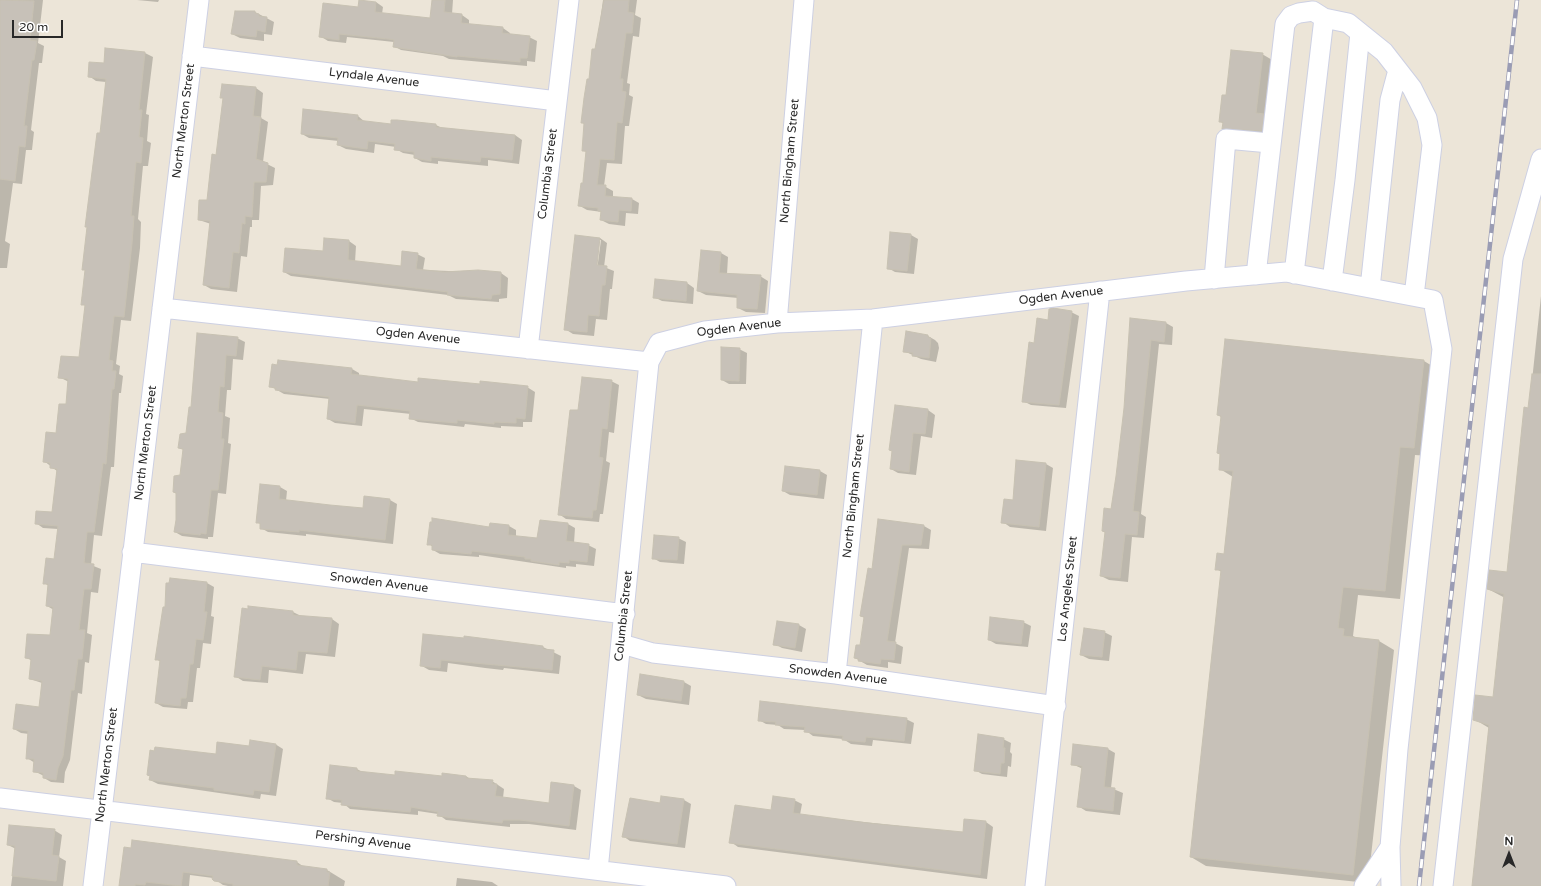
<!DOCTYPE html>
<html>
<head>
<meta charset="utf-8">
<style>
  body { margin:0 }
  #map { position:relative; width:1541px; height:886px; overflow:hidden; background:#ece5d8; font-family:"Varela Round",sans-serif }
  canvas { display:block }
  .north { position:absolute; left:1489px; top:834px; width:40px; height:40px; -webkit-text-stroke:3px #fff; paint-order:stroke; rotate:0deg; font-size:11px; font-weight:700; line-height:16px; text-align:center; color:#282828 }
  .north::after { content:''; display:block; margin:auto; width:14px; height:18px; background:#282828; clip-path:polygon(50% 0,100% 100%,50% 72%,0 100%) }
  .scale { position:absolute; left:12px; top:20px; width:51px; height:18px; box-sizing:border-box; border:2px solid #282828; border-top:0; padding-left:5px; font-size:12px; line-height:14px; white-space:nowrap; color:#282828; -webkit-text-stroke:3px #fff; paint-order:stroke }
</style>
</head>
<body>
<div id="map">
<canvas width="1541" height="886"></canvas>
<div class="north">N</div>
<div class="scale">20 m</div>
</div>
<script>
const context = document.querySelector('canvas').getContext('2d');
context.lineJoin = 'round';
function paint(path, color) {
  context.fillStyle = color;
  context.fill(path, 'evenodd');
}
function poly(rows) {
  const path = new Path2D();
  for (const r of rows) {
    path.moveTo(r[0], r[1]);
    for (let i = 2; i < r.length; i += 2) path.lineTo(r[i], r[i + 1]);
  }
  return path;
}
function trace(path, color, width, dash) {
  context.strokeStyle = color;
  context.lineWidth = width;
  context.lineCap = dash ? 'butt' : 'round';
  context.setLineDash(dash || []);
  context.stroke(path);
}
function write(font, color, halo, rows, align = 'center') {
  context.font = font + ' "Varela Round",sans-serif';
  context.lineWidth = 3;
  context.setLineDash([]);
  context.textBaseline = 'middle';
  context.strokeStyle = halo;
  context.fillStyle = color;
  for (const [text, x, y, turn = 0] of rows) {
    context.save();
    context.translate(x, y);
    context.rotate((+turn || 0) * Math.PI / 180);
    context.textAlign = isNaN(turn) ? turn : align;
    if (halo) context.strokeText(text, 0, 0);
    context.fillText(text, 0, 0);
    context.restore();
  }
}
paint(poly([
  [0,0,43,0,38,43,44,46,42,63,39,63,31,130,34,132,32,150,26,150,22,184,13,183,5,241,10,244,7,268,0,268],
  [137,0,159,0,158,2],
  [433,0,453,0,452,14,462,15,469,20,469,25,503,28,510,33,510,35,529,37,537,41,535,62,527,61,527,66,449,59,443,56,401,50,394,46,394,42,347,37,346,43,328,41,320,36,359,8,376,2,383,7,382,14,431,19],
  [603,0,637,0,635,15,641,18,639,37,633,36,627,83,630,84,629,95,633,97,629,126,625,126,622,164,607,163,604,186,613,191,613,197,632,199,639,203,638,214,626,213,625,226,609,224,601,220,602,212,587,210,580,206,587,152,583,151,585,124,582,123,596,51],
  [255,12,274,22,272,35,264,34,264,41,240,38,232,34],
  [106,49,145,53,153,57,146,114,149,115,147,141,151,143,148,166,143,166,138,219,141,222,140,248,131,321,121,320,116,364,120,366,119,374,123,376,121,393,119,393,114,467,111,467,102,536,94,535,91,565,101,569,98,593,91,592,87,633,92,635,89,663,85,662,82,694,78,693,70,760,65,772,64,783,51,782,44,778,44,776,34,771,35,763,27,758,29,734,21,733,14,729,40,708,42,683,30,679,32,661,26,657,51,636,54,610,47,606,49,586,44,583,55,560,58,529,43,528,36,523,53,514,57,471,44,461,57,435,67,406,69,382,59,377,80,358,86,306,82,304,86,271,83,269,101,134,106,82,96,81,89,76,104,64],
  [1262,54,1274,61,1273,137,1234,135,1223,128,1223,123,1220,122,1227,96],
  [256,88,263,93,261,118,268,122,263,162,275,168,273,185,261,186,259,220,252,220,252,227,250,227,247,257,241,256,237,292,211,289,204,285,211,224,199,220,208,201,217,156,224,99,221,97],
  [304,110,358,116,365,122,392,125,436,125,442,128,515,135,522,140,519,164,488,160,488,166,438,161,438,164,422,162,415,158,415,155,403,153,396,149,396,147,375,144,374,153,346,149,338,145,339,141,309,138,302,134],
  [911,235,918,239,914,274,895,272,888,268],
  [576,236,600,238,607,243,604,267,614,271,612,289,610,289,607,320,596,319,594,336,573,334,565,329],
  [599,240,601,240,597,270,595,270],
  [349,241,356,246,355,262,402,267,417,254,425,258,423,270,501,273,508,278,507,298,499,299,499,302,456,299,448,295,291,276,284,272],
  [721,253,728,257,727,274,760,276,768,281,765,313,746,312,738,308,738,298,706,295,698,291],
  [656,280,687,283,694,288,693,304,662,301,654,297],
  [1541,296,1541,886,1473,886,1489,728,1474,719,1494,698,1505,598,1488,589,1508,573,1529,409],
  [1071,312,1079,316,1066,408,1031,405,1023,401,1035,344,1048,321],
  [1131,319,1166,323,1173,327,1172,345,1159,344,1141,514,1146,517,1144,538,1132,537,1128,582,1109,580,1101,576,1106,533,1103,531,1111,510,1117,476,1125,408],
  [907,332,928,336,935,340,938,343,939,348,936,362,921,359,904,351],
  [198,334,237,338,245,342,243,360,233,359,231,390,227,390,225,416,230,418,228,443,231,444,226,494,218,493,213,537,208,537,208,539,182,536,175,532,177,520,177,494,174,492,181,475,184,450,179,448,187,433,192,408],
  [739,349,747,353,746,384,729,384,722,380],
  [1424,361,1439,370,1429,456,1415,455,1400,599,1358,595,1353,636,1359,639,1379,641,1394,650,1368,883,1206,866,1191,857,1222,572,1216,569,1225,555,1233,477,1220,469,1221,417,1218,415],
  [352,369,359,373,359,376,419,383,527,387,535,392,532,422,523,422,523,427,501,426,501,428,465,424,464,427,418,422,410,418,411,414,364,409,362,426,335,423,328,419,330,399,284,394,270,386],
  [611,381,619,385,614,433,609,432,606,461,610,463,603,514,600,514,599,522,566,519,559,514,579,411],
  [928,410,935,415,932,438,921,436,916,475,898,473,891,469,893,451],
  [1046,464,1053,468,1046,531,1010,527,1003,522,1014,501],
  [786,467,820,471,827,475,824,499,790,495,783,491],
  [280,487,287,491,286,501,364,510,390,500,397,504,393,544,306,534,306,536,268,532,261,528,261,524,258,523],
  [568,524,575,528,574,543,588,545,596,549,594,566,576,564,576,567,566,566,566,568,479,555,479,557,440,554,433,550,433,547,429,544,490,528,509,526,516,530,516,537,538,539],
  [924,526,931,530,929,549,909,548,895,643,903,647,901,664,888,662,888,668,867,665,855,658,861,647,865,618,861,616,873,570],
  [678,538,686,542,684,564,660,562,653,558],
  [207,583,214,587,211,616,214,617,211,644,203,643,200,668,197,668,193,702,188,702,187,709,163,707,156,703,161,662,156,659,166,608],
  [249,607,293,612,301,616,332,619,339,624,335,657,306,654,303,674,269,670,268,683,243,681,235,676],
  [778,622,799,625,806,629,802,652,782,648,775,644],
  [1023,622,1031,626,1028,647,996,644,989,640],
  [1104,632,1112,636,1109,661,1089,659,1081,655],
  [424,635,543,647,561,656,559,674,504,668,503,670,485,668,448,663,447,672,429,670,422,666],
  [684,682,691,686,689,705,646,699,638,695],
  [906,719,914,723,911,744,873,740,872,746,851,744,843,739,813,736,805,730,784,729,778,725,766,724,759,720],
  [1003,739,1011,743,1010,752,1012,754,1011,767,1008,766,1007,777,982,774,975,770],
  [275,744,283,749,276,796,261,794,260,799,158,784,150,780,217,755],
  [1108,749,1115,753,1111,788,1123,793,1120,815,1086,811,1078,806,1083,769,1072,764],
  [357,769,364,773,396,776,466,776,470,779,492,781,504,789,503,798,549,804,574,786,581,790,576,830,529,824,510,824,510,827,446,820,438,814,418,811,418,815,350,809,343,803,334,802,327,798],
  [684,800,691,804,685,848,630,841,623,836,661,805],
  [794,800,802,804,800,815,964,833,965,820,986,822,993,827,987,879,738,847,731,842,771,811],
  [54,830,62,835,59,857,66,861,63,886,11,886,16,849,8,845],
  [125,848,297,862,304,867,327,870,345,881,344,886,228,886,223,885,213,878,190,875,189,886,120,886],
  [457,878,492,882,498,886,456,886]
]), '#0003');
const building = poly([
  [0,0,34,1,30,40,37,41,34,60,32,60,24,126,27,126,25,147,19,146,15,181,0,179,0,0],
  [359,0,376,2,375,12,430,18,432,0,445,0,444,12,462,14,461,23,503,27,502,33,530,36,527,58,520,58,520,62,457,56,457,57,393,47,394,40,388,39,339,34,339,40,319,37,323,3,358,7,359,0],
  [604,0,629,0,628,12,634,13,632,33,626,33,620,79,623,79,622,91,626,92,622,123,617,122,614,160,600,159,597,185,606,185,605,196,632,198,631,211,619,210,618,222,600,220,601,211,598,211,598,208,578,206,581,183,583,183,583,181,586,151,582,151,584,123,581,123,584,98,587,79,589,79,592,49,595,49,604,0],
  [235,11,255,11,255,13,259,14,259,16,267,17,265,32,257,30,256,37,231,34,235,11],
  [105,48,145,52,139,110,142,110,139,137,143,138,141,163,136,162,131,216,134,216,132,243,124,317,114,316,109,360,113,361,112,371,116,371,114,389,112,389,106,464,103,463,94,532,87,532,84,563,94,564,91,589,84,589,79,630,85,630,82,659,78,659,74,690,71,690,63,756,58,768,56,780,43,778,43,773,33,772,34,759,26,759,28,731,13,729,16,704,39,707,42,681,29,679,31,659,25,658,27,634,50,635,53,607,46,606,48,584,43,584,46,558,54,559,58,526,35,524,36,511,52,512,57,469,50,468,50,463,43,462,46,432,56,433,59,404,66,404,68,379,58,378,61,356,79,357,85,305,81,305,85,270,82,270,87,227,85,227,97,133,100,133,106,79,88,77,89,62,104,63,105,48],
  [1231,50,1263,53,1256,113,1264,114,1262,131,1222,129,1223,122,1219,122,1222,95,1226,95,1231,50],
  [222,84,256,87,253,116,261,117,256,159,268,163,266,182,254,182,252,217,245,216,245,224,242,223,239,253,233,252,229,288,203,285,210,221,198,220,199,200,207,200,212,154,216,155,223,98,220,98,222,84],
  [303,109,358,115,357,120,391,124,391,120,397,120,436,124,436,127,515,135,512,160,481,157,480,162,431,157,431,161,414,158,414,152,394,150,395,144,368,141,367,149,337,145,338,138,301,134,303,109],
  [890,232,911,234,907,271,887,269,890,232],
  [575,235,600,238,597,265,607,266,605,285,602,285,599,316,588,315,587,332,564,330,575,235],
  [324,238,349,240,348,260,401,266,402,251,418,253,416,269,444,272,478,270,501,272,500,294,492,295,491,299,447,295,448,292,283,272,285,248,323,251,324,238],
  [701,250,721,252,719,273,761,275,757,309,737,308,737,295,697,291,701,250],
  [655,279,687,282,686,301,653,298,655,279],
  [1053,308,1072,311,1059,405,1022,402,1029,342,1034,343,1037,318,1048,320,1049,309,1053,308],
  [1130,318,1166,322,1164,342,1151,340,1133,511,1139,512,1137,535,1125,534,1120,578,1100,576,1105,532,1102,531,1104,508,1111,509,1116,476,1124,408,1130,318],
  [906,331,928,335,928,337,931,338,929,358,912,356,913,353,903,352,906,331],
  [197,333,238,337,236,356,226,355,224,387,220,386,218,412,223,413,221,439,224,439,218,490,211,490,206,534,201,533,200,535,174,532,176,520,176,493,173,492,174,476,180,475,183,449,178,448,180,434,186,433,189,407,191,407,197,333],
  [1225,339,1424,360,1414,448,1400,447,1385,591,1343,587,1338,628,1344,629,1343,636,1379,640,1353,875,1190,857,1221,570,1215,570,1217,553,1224,554,1233,471,1219,470,1220,454,1217,453,1221,416,1217,415,1225,339],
  [721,347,740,348,739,381,721,380,721,347],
  [278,360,352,368,351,374,418,382,418,378,480,384,480,381,528,386,525,419,516,418,516,423,494,422,494,424,457,420,457,423,409,419,410,411,357,405,355,423,327,419,329,397,275,390,276,388,269,387,272,364,277,365,278,360],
  [1532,374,1541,374,1541,886,1472,886,1489,725,1473,720,1475,695,1493,697,1504,594,1487,589,1489,570,1507,572,1524,407,1528,408,1532,374],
  [582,377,612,380,607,429,602,428,599,457,603,458,596,510,593,510,592,518,558,515,570,410,578,410,582,377],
  [895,405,928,409,925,434,913,433,909,472,890,469,892,451,889,450,895,405],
  [1016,460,1046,463,1039,527,1001,523,1004,499,1013,500,1016,460],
  [785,466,820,470,817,495,782,491,785,466],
  [260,484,280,486,279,499,330,505,363,508,364,496,390,499,385,540,299,530,299,532,260,529,260,523,256,523,260,484],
  [432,518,489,527,490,523,509,525,508,535,537,538,540,520,568,523,566,541,589,544,587,562,569,560,569,563,559,562,559,565,531,561,531,559,525,559,525,557,472,551,471,554,432,550,432,545,427,545,430,522,432,522,432,518],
  [878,519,924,525,921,545,902,545,887,641,896,642,894,660,881,659,880,664,858,661,859,659,854,658,856,645,860,645,864,617,860,616,868,568,872,569,878,519],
  [654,535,679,537,677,560,652,559,654,535],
  [170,578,207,582,204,612,207,612,203,640,196,639,193,664,190,664,186,698,181,698,180,706,155,703,160,660,155,660,163,607,165,607,166,583,169,583,170,578],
  [248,606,293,611,293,615,332,618,327,653,298,651,296,670,262,666,260,680,234,677,242,608,248,609,248,606],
  [990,617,1024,621,1021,644,988,640,990,617],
  [777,621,799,624,795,648,773,645,777,621],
  [1084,628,1105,631,1102,657,1080,655,1084,628],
  [423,634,464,638,464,636,543,646,543,649,554,650,552,670,441,660,440,668,420,666,423,634],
  [640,674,684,681,681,701,637,695,640,674],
  [760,701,907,718,904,741,866,737,865,742,842,740,843,736,804,732,805,727,775,725,776,722,758,721,760,701],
  [978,734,1004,738,1003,748,1005,748,1004,763,1001,763,1000,774,974,771,978,734],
  [250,740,276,744,269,792,254,790,253,795,214,790,214,788,149,780,150,776,147,775,150,750,154,751,155,747,216,754,217,742,249,746,250,740],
  [1073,744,1108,748,1104,787,1115,788,1113,811,1077,807,1082,766,1071,765,1073,744],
  [330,765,357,768,357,771,395,775,395,771,442,776,442,773,466,776,466,778,493,780,492,784,497,784,495,796,549,803,551,782,574,785,569,826,520,820,503,820,502,823,437,816,438,812,411,807,410,812,341,805,342,800,326,799,330,765],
  [661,796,684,799,677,844,622,837,630,798,660,803,661,796],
  [773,796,795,799,793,813,868,823,963,832,964,819,986,821,980,875,729,843,735,805,771,810,773,796],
  [9,825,55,829,52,855,59,856,56,881,12,876,15,846,7,845,9,825],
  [132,840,297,861,297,865,327,869,327,872,330,872,328,886,233,886,233,884,214,881,212,879,213,876,183,872,181,886,146,882,145,885,135,884,135,886,119,886,124,847,131,848,132,840]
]);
paint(building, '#c7c1b8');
trace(building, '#c7c1b2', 1);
const minor = poly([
  [192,56,557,101],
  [1294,274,1324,18],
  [1256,275,1285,24,1291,16,1299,13,1313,11,1324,18,1348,23,1384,52,1412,88,1427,118,1432,145,1414,296],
  [1214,279,1226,139,1270,143],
  [1332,281,1345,180,1360,33],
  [1370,288,1390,100,1398,70],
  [162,308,649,362,659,343,705,331,777,323,873,319,1186,281,1286,272,1433,300,1442,349,1398,749,1390,847,1391,886],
  [777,323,804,0],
  [528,349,569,0],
  [132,552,625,614],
  [622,644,653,653,836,674,1056,706],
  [836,674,873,319],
  [0,798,726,886],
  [598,870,649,362],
  [93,886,199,0],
  [1035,886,1100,291],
  [1364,886,1390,847],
  [1443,886,1513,259,1541,159]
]);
trace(minor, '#cdd0e3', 21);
trace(minor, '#fff', 19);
const rail = poly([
  [1419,886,1517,0]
]);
trace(rail, '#9a9cb4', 4.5);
trace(rail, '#fff', 3, [9]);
write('12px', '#282828', '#fff', [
  ["Lyndale Avenue",374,78,7],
  ["North Merton Street",184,121,-83],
  ["North Bingham Street",790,161,-85],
  ["Columbia Street",548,174,-83],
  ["Ogden Avenue",1061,296,-7],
  ["Ogden Avenue",739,328,-7],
  ["Ogden Avenue",418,336,6],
  ["North Merton Street",146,443,-83],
  ["North Bingham Street",854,496,-84],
  ["Snowden Avenue",379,583,7],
  ["Los Angeles Street",1068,589,-84],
  ["Columbia Street",624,616,-84],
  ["Snowden Avenue",838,675,7],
  ["North Merton Street",107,765,-83],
  ["Pershing Avenue",363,841,7]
]);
</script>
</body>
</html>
